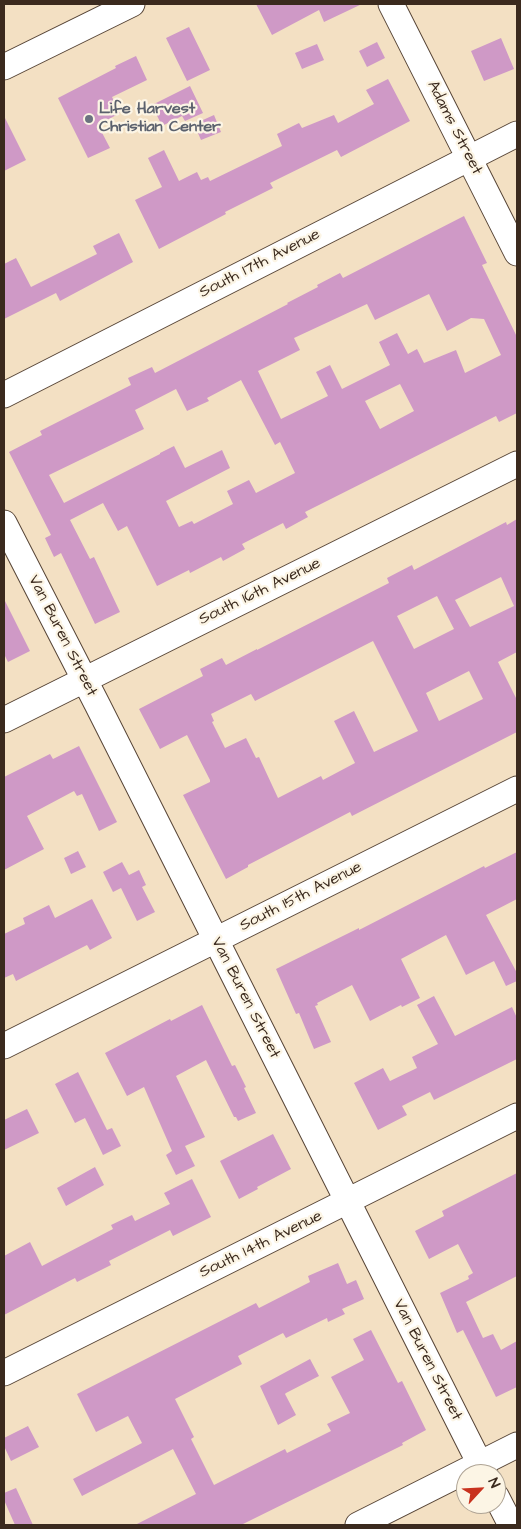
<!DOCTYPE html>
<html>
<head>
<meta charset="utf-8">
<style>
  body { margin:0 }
  #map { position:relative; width:521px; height:1529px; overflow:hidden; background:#f3e0c3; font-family:"Architects Daughter",sans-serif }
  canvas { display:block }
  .frame { position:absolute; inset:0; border:5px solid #3b2a1e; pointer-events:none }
  .north { position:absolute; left:456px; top:1464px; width:50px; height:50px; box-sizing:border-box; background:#fcf5e5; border:1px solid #afa495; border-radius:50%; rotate:65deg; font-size:14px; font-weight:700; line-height:20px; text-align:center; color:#3b2a1e }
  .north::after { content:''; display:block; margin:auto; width:18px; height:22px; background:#c8321e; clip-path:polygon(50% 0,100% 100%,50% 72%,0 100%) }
</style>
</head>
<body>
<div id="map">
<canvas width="521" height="1529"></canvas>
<div class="frame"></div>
<div class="north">N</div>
</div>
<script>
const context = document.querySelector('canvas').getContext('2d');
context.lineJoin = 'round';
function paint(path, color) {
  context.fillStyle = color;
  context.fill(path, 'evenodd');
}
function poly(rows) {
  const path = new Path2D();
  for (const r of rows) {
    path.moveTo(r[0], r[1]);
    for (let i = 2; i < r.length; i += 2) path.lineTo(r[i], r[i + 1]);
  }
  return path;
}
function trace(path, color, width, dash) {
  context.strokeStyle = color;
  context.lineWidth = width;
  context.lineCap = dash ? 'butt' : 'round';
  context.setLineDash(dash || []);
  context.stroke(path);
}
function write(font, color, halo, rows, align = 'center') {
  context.font = font + ' "Architects Daughter",sans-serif';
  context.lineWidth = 4.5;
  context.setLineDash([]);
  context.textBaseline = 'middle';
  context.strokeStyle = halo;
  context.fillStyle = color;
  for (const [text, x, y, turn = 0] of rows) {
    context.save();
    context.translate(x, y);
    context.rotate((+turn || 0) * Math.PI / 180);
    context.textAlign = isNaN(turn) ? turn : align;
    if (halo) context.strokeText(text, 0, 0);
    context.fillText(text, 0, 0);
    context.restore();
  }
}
paint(poly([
  [256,4,362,4,324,22,319,10,272,35],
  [189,27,210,70,187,81,166,38],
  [501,38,514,69,484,81,471,51],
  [377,42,385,58,367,67,359,51],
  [317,44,324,60,302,69,295,53],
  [136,56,147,80,112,97,120,113,98,125,110,148,88,158,58,98,116,68,115,66],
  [388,79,410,121,341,157,337,150,270,183,273,188,225,212,226,214,159,249,135,200,162,187,148,158,164,150,179,181,197,172,201,180,208,177,210,181,282,146,277,134,299,123,302,128,334,115,338,123,374,104,366,90],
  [190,86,203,113,185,121,182,116,162,126,152,105],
  [214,115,221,132,201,140,194,124],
  [4,116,26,160,4,171],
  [464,216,487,263,482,265,517,337,517,413,499,422,496,416,305,512,308,517,286,529,283,523,242,544,245,549,223,561,221,557,190,573,189,570,157,586,127,526,118,531,103,503,70,520,90,559,94,557,120,612,95,624,61,553,54,557,45,538,51,535,9,452,42,435,40,431,131,385,128,378,152,367,155,373,288,304,287,303,318,287,317,285,340,273,343,278],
  [429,294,447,331,471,318,484,319,501,355,465,373,456,350,424,363,417,349,408,354,397,333,379,342,390,365,342,389,330,365,316,372,328,396,281,419,258,371,300,350,294,338,367,304,375,320],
  [241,380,275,445,280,442,295,473,256,493,249,480,227,491,233,504,194,524,192,521,179,527,166,501,230,468,222,450,185,468,174,446,160,453,160,454,64,503,49,475,144,429,135,410,176,389,187,411,209,401,207,398],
  [400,384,414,411,380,429,365,401],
  [119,233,133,262,60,301,56,293,4,319,4,264,16,258,31,287,97,254,93,246],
  [517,519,517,652,498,662,517,700,517,732,352,816,350,812,248,865,248,867,226,879,183,795,210,782,210,780,187,735,160,749,139,709,203,676,200,669,222,658,226,665,257,649,257,650,389,583,387,578,412,565,414,570,506,522,507,525],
  [501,577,514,606,470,627,455,600],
  [437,596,454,629,414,649,397,616],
  [373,641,418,731,374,752,354,711,334,721,355,763,323,780,321,776,278,798,259,757,256,758,246,738,225,748,212,722,214,721,211,714,251,694,255,701],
  [469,671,483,699,439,721,426,693],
  [4,599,30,651,8,662,4,654],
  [79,746,117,822,99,831,82,794,77,796,74,791,27,816,44,849,4,870,4,777,50,754,53,759],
  [78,851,86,867,71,874,64,858],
  [517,852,517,899,486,915,517,973,517,981,506,986,494,961,466,975,446,935,401,959,420,998,402,1007,401,1005,370,1021,352,985,317,1003,318,1005,315,1006,331,1042,314,1049,299,1013,296,1014,276,969,359,928,359,930,484,866,485,868],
  [122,862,129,875,139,870,146,885,142,887,155,912,137,921,121,888,113,892,103,872],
  [92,899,112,938,90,950,87,945,16,981,13,974,4,978,4,934,25,924,23,918,49,905,55,918],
  [434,996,455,1036,512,1007,517,1018,517,1059,434,1100,430,1092,402,1106,407,1115,378,1130,354,1083,383,1068,390,1081,417,1068,412,1057,438,1044,417,1005],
  [202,1005,232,1066,235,1065,246,1087,244,1088,256,1113,238,1121,236,1117,234,1117,206,1060,176,1076,205,1137,185,1146,195,1166,176,1175,166,1155,172,1151,144,1087,127,1096,105,1053,170,1019,171,1021],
  [78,1072,107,1130,112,1128,121,1146,103,1155,85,1118,75,1123,55,1084],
  [27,1109,39,1133,4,1150,4,1120],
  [273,1134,291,1169,257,1187,258,1189,239,1199,220,1161],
  [95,1167,104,1185,66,1206,57,1188],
  [517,1173,517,1276,466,1302,483,1338,493,1334,501,1350,517,1341,517,1387,496,1397,463,1330,457,1333,440,1293,469,1279,468,1276,473,1273,458,1244,429,1259,415,1231,444,1216,442,1211],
  [192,1179,211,1217,173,1236,170,1230,109,1261,111,1265,77,1282,75,1278,4,1315,4,1256,30,1242,42,1266,113,1229,111,1225,132,1215,135,1221,170,1204,164,1193],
  [338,1263,347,1284,356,1280,364,1299,342,1309,345,1314,328,1322,327,1318,286,1338,283,1333,238,1356,242,1364,175,1399,194,1437,191,1439,214,1485,285,1449,287,1453,331,1431,327,1424,350,1413,331,1377,364,1360,353,1339,371,1330,398,1383,402,1381,426,1430,402,1443,403,1445,241,1525,135,1525,196,1494,173,1449,82,1496,73,1479,142,1443,128,1416,96,1432,77,1394,256,1303,259,1308,310,1282,308,1276],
  [310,1359,319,1376,286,1393,285,1394,296,1415,278,1425,260,1386],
  [28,1426,39,1447,11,1461,4,1446,4,1438],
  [16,1488,33,1525,15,1525,4,1500,4,1493]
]), '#cf99c6');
const minor = poly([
  [391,4,517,253],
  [4,67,132,4],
  [4,395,517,134],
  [4,523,97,704,485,1474],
  [4,720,517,464],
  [4,1046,517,789],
  [4,1373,517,1116],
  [496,1496,511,1525],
  [358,1525,517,1445]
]);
trace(minor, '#574537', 27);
trace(minor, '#fff', 25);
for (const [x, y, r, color] of [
  [89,119,5,"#6b7280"]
]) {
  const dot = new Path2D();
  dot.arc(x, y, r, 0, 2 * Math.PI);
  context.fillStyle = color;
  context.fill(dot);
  trace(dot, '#fcf5e5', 2);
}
write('bold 16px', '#5b616d', '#fcf5e5', [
  ["Life Harvest",99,110],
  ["Christian Center",99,128]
], 'left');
write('16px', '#3b2a1e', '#fcf5e5', [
  ["Adams Street",454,128,63],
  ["South 17th Avenue",260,264,-27],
  ["South 16th Avenue",260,592,-26],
  ["Van Buren Street",62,636,63],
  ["South 15th Avenue",301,897,-27],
  ["Van Buren Street",245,998,63],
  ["South 14th Avenue",261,1245,-26],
  ["Van Buren Street",427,1360,63]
]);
</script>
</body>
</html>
